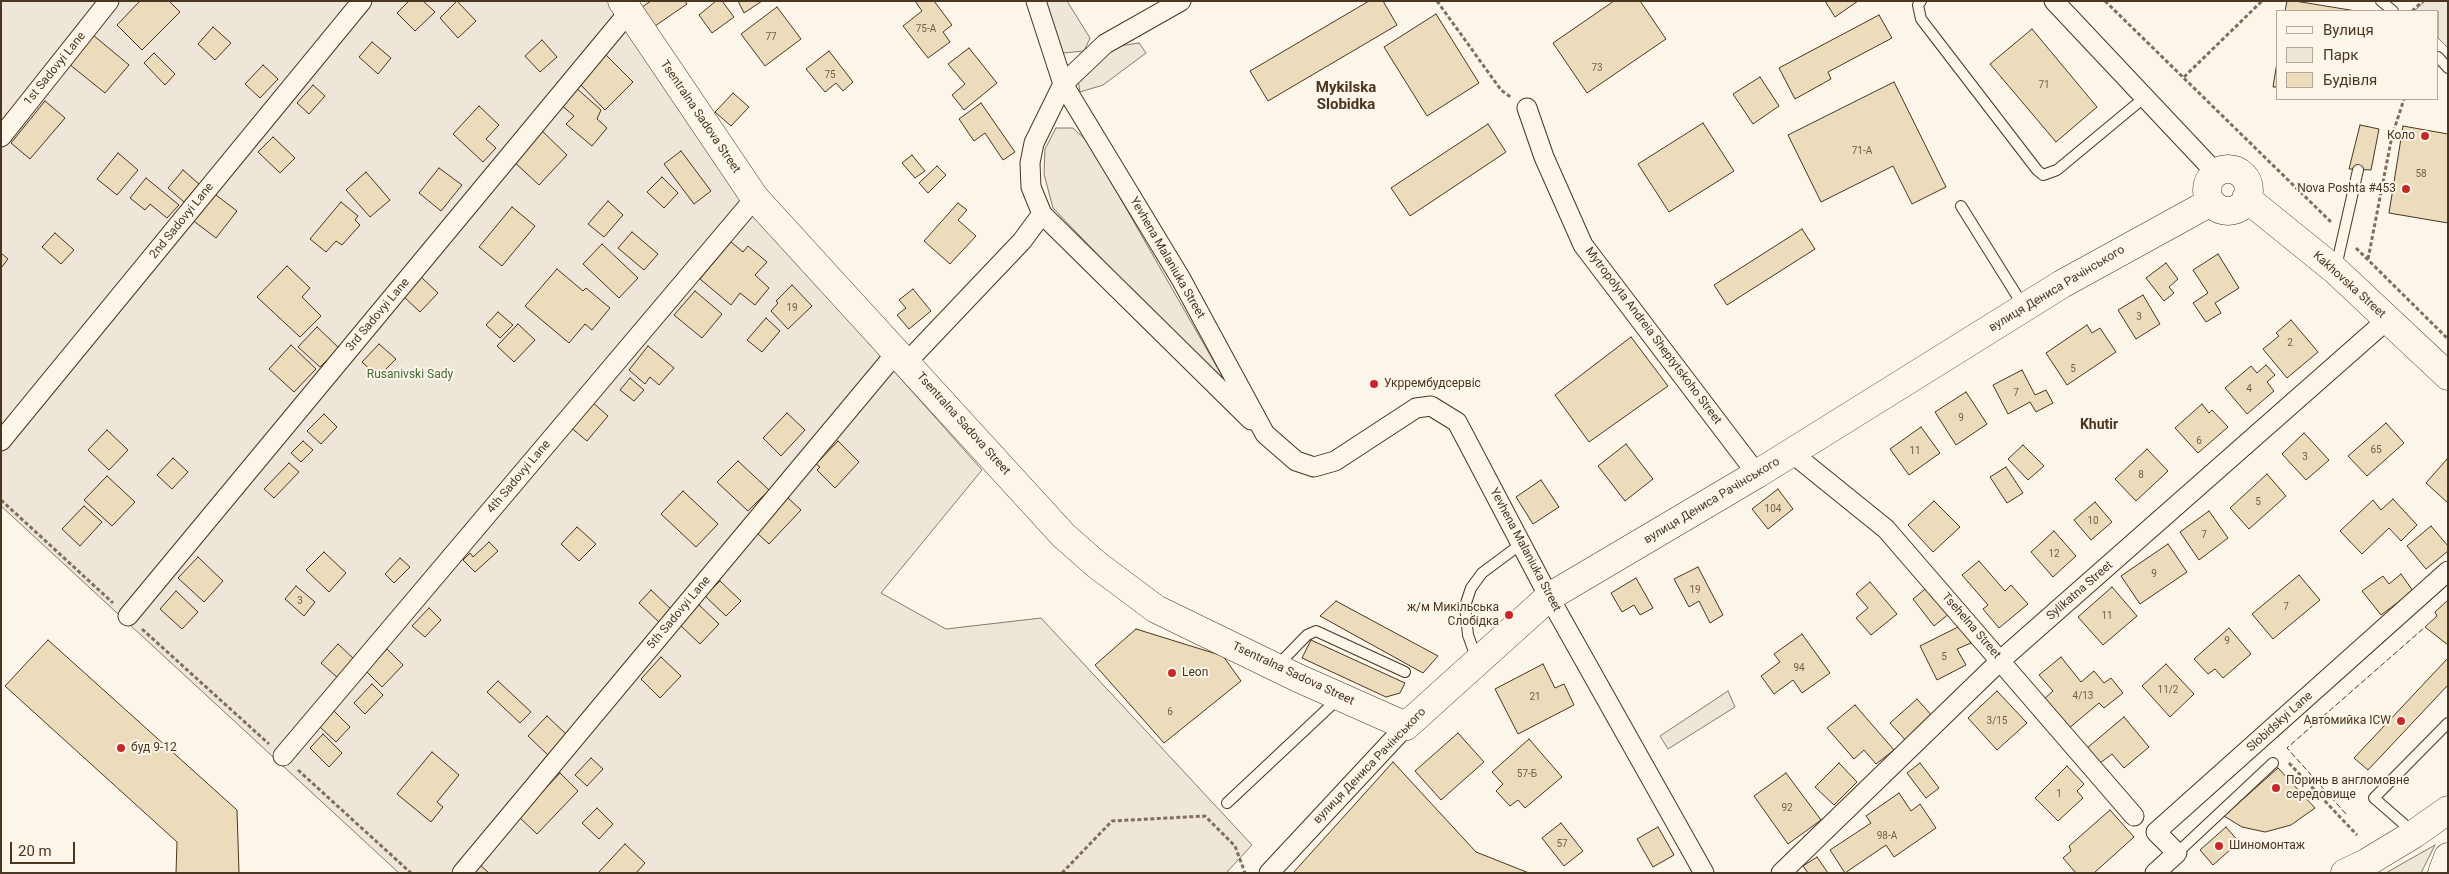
<!DOCTYPE html>
<html>
<head>
<meta charset="utf-8">
<style>
  body { margin:0 }
  #map { position:relative; width:2449px; height:874px; overflow:hidden; background:#fbf6e9; font-family:Roboto,sans-serif }
  canvas { display:block }
  .frame { position:absolute; inset:0; border:2px solid #4a3520; pointer-events:none }
  .legend { position:absolute; left:2276px; top:10px; width:162px; height:90px; box-sizing:border-box; background:#fbf6e9; border:1px solid #b4a999; margin:0; padding:6px 9px; list-style:none; font-size:15px; color:#4a3520 }
  .legend li { display:flex; align-items:center; gap:10px; height:25px }
  .legend b { width:25px; border:1px solid #b4a999 }
  .scale { position:absolute; left:10px; top:842px; width:65px; height:22px; box-sizing:border-box; border:2px solid #4a3520; border-top:0; padding-left:6px; font-size:15px; line-height:18px; white-space:nowrap; color:#4a3520; -webkit-text-stroke:4px #fbf6e9; paint-order:stroke }
</style>
</head>
<body>
<div id="map">
<canvas width="2449" height="874"></canvas>
<div class="frame"></div>
<ul class="legend">
<li><b style="height:6px;background:#fbf6e9"></b>Вулиця</li>
<li><b style="height:14px;background:#ede6d9"></b>Парк</li>
<li><b style="height:14px;background:#ecdcbc"></b>Будівля</li>
</ul>
<div class="scale">20 m</div>
</div>
<script>
const context = document.querySelector('canvas').getContext('2d');
context.lineJoin = 'round';
function paint(path, color) {
  context.fillStyle = color;
  context.fill(path, 'evenodd');
}
function poly(rows) {
  const path = new Path2D();
  for (const r of rows) {
    if (r.length === 3) {
      path.moveTo(r[0] + r[2], r[1]);
      path.arc(r[0], r[1], r[2], 0, 2 * Math.PI);
      continue;
    }
    path.moveTo(r[0], r[1]);
    for (let i = 2; i < r.length; i += 2) path.lineTo(r[i], r[i + 1]);
  }
  return path;
}
function trace(path, color, width, dash) {
  context.strokeStyle = color;
  context.lineWidth = width;
  context.lineCap = dash ? 'butt' : 'round';
  context.setLineDash(dash || []);
  context.stroke(path);
}
function write(font, color, halo, rows, align = 'center') {
  context.font = font + ' Roboto,sans-serif';
  context.lineWidth = 4;
  context.setLineDash([]);
  context.textBaseline = 'middle';
  context.strokeStyle = halo;
  context.fillStyle = color;
  for (const [text, x, y, turn = 0] of rows) {
    context.save();
    context.translate(x, y);
    context.rotate((+turn || 0) * Math.PI / 180);
    context.textAlign = isNaN(turn) ? turn : align;
    if (halo) context.strokeText(text, 0, 0);
    context.fillText(text, 0, 0);
    context.restore();
  }
}
const green = poly([
  [1,1,610,1,747,206,982,470,881,593,946,629,1041,618,1252,845,1226,873,399,873,1,506,1,1],
  [1046,1,1067,1,1090,38,1084,51,1063,53,1046,1],
  [2425,1,2448,1,2448,48,2438,38,2438,11,2414,11,2425,1],
  [1139,43,1146,53,1103,85,1080,92,1078,80,1105,48,1139,43],
  [1056,128,1073,128,1088,142,1233,395,1053,208,1044,174,1045,149,1056,128],
  [2435,845,2421,873,2386,873,2398,866,2435,845]
]);
paint(green, '#ede6d9');
trace(green, '#887966', 1);
const parking = poly([
  [1728,691,1735,707,1668,749,1660,736,1728,691]
]);
paint(parking, '#ede7d9');
trace(parking, '#887966', 1);
const building = poly([
  [140,1,169,1,180,12,142,50,117,25,140,1],
  [409,1,423,1,435,12,415,31,397,13,409,1],
  [457,1,476,21,458,38,440,18,457,1],
  [651,1,685,1,687,4,655,26,642,7,651,1],
  [716,1,722,1,734,17,712,33,699,15,716,1],
  [738,1,762,1,744,13,738,1],
  [915,1,934,1,952,25,943,32,950,42,928,58,903,26,922,11,915,1],
  [1369,1,1383,1,1397,25,1268,101,1250,71,1369,1],
  [1614,1,1640,1,1666,39,1587,93,1553,43,1614,1],
  [1825,1,1858,1,1835,17,1825,1],
  [2287,1,2295,1,2356,11,2285,11,2287,1],
  [777,7,801,39,765,66,741,34,777,7],
  [1436,14,1479,83,1427,116,1384,47,1436,14],
  [1879,15,1892,38,1828,72,1831,79,1795,99,1779,68,1879,15],
  [213,27,231,43,215,60,198,44,213,27],
  [2032,29,2097,107,2056,142,1990,64,2032,29],
  [93,35,129,65,105,93,69,64,93,35],
  [542,40,557,57,540,72,525,56,542,40],
  [372,42,391,58,378,74,359,57,372,42],
  [969,48,997,83,964,110,952,95,965,84,948,64,969,48],
  [829,51,853,82,843,91,836,83,825,92,806,69,829,51],
  [154,53,175,74,165,85,144,63,154,53],
  [606,55,633,82,605,110,578,82,606,55],
  [2278,56,2278,87,2273,87,2278,56],
  [263,65,278,79,260,98,245,84,263,65],
  [1760,77,1779,106,1753,124,1733,94,1760,77],
  [1894,82,1946,187,1912,204,1893,166,1821,202,1788,135,1894,82],
  [313,85,325,96,309,114,297,103,313,85],
  [575,87,601,110,597,119,607,128,592,146,566,124,574,116,560,104,575,87],
  [733,93,749,107,731,126,715,112,733,93],
  [45,101,65,118,30,159,11,143,45,101],
  [981,103,1015,152,1003,160,985,133,974,141,959,119,981,103],
  [479,106,499,125,486,139,496,148,483,162,453,134,479,106],
  [1703,123,1734,171,1669,212,1638,164,1703,123],
  [1488,124,1506,152,1410,216,1391,188,1488,124],
  [2360,125,2379,129,2371,170,2349,169,2360,125],
  [2403,126,2448,134,2448,223,2389,213,2403,126],
  [540,129,567,155,539,185,511,159,540,129],
  [273,137,295,158,280,173,258,152,273,137],
  [681,151,711,191,694,204,664,164,681,151],
  [118,153,138,170,117,195,97,179,118,153],
  [912,155,925,171,915,178,902,163,912,155],
  [937,166,946,175,928,193,919,183,937,166],
  [439,168,462,185,441,211,419,193,439,168],
  [183,170,199,184,184,202,168,188,183,170],
  [366,172,390,200,370,217,346,190,366,172],
  [662,177,678,193,664,208,647,192,662,177],
  [146,178,179,205,167,218,150,204,145,210,130,198,146,178],
  [212,192,237,211,216,238,191,219,212,192],
  [608,201,623,215,604,237,588,224,608,201],
  [341,202,358,216,355,220,360,225,342,245,336,241,326,252,310,239,341,202],
  [958,203,967,210,958,220,976,236,950,264,924,241,958,203],
  [512,207,535,226,502,266,479,247,512,207],
  [1802,229,1815,249,1727,305,1714,285,1802,229],
  [632,232,658,254,644,270,618,248,632,232],
  [55,233,74,250,61,264,42,247,55,233],
  [731,242,743,252,748,246,767,262,755,275,769,288,755,305,740,293,731,305,700,279,731,242],
  [602,244,638,278,619,298,583,264,602,244],
  [1,253,8,259,1,268,1,253],
  [2218,254,2239,288,2215,303,2221,313,2206,322,2193,303,2208,293,2193,270,2218,254],
  [2166,263,2178,279,2169,287,2174,293,2164,301,2146,278,2166,263],
  [287,266,310,288,302,297,321,316,300,337,257,297,287,266],
  [557,269,583,291,586,288,610,308,592,330,585,324,569,343,525,306,557,269],
  [421,277,438,293,420,312,403,296,421,277],
  [792,285,812,306,788,329,771,311,778,303,776,301,792,285],
  [913,289,931,311,909,329,897,315,906,308,899,300,913,289],
  [695,291,722,314,702,338,674,315,695,291],
  [2143,295,2160,324,2136,339,2118,310,2143,295],
  [498,312,513,325,500,338,486,325,498,312],
  [766,318,780,331,762,352,747,340,766,318],
  [2291,320,2318,352,2287,378,2263,349,2279,336,2276,333,2291,320],
  [518,324,535,340,514,362,497,346,518,324],
  [2087,325,2092,333,2100,328,2116,352,2067,385,2046,353,2087,325],
  [317,327,339,348,320,367,298,347,317,327],
  [1631,337,1668,386,1589,442,1555,395,1631,337],
  [379,344,396,359,378,377,362,362,379,344],
  [291,345,316,369,294,392,269,369,291,345],
  [648,346,674,368,659,385,650,377,645,384,629,370,648,346],
  [2266,365,2275,375,2267,382,2274,391,2247,414,2225,388,2251,366,2257,373,2266,365],
  [2022,370,2035,395,2046,390,2053,403,2036,412,2030,402,2008,414,1993,385,2022,370],
  [630,378,644,390,634,401,620,390,630,378],
  [1966,392,1987,424,1956,445,1935,412,1966,392],
  [591,401,608,416,587,441,569,426,591,401],
  [2202,404,2209,413,2212,410,2228,427,2198,453,2175,428,2202,404],
  [787,413,805,430,781,456,763,438,787,413],
  [324,414,337,427,321,444,307,431,324,414],
  [2386,423,2404,443,2367,476,2348,456,2386,423],
  [1921,427,1940,453,1909,475,1890,449,1921,427],
  [107,430,128,450,109,470,88,450,107,430],
  [2304,433,2329,460,2306,480,2282,454,2304,433],
  [303,441,313,450,301,462,291,453,303,441],
  [838,441,859,462,835,488,817,470,820,467,816,464,838,441],
  [1626,444,1653,479,1625,501,1598,466,1626,444],
  [2023,445,2044,466,2028,480,2008,459,2023,445],
  [2147,449,2168,471,2136,501,2115,479,2147,449],
  [173,458,188,472,172,489,157,475,173,458],
  [2447,459,2448,459,2448,503,2426,483,2447,459],
  [738,461,769,490,748,511,717,482,738,461],
  [289,463,299,472,274,498,264,489,289,463],
  [2006,467,2023,493,2007,503,1990,477,2006,467],
  [2267,474,2286,496,2249,529,2230,508,2267,474],
  [107,476,135,502,112,526,84,500,107,476],
  [1541,480,1559,507,1533,524,1516,497,1541,480],
  [1778,489,1793,509,1768,529,1752,509,1778,489],
  [683,491,718,524,696,547,661,514,683,491],
  [788,498,801,510,769,544,756,532,788,498],
  [2393,499,2417,525,2401,541,2389,528,2362,554,2340,531,2373,500,2381,510,2393,499],
  [1934,501,1960,527,1933,552,1908,525,1934,501],
  [2095,502,2112,522,2091,540,2074,520,2095,502],
  [84,506,102,522,80,546,62,529,84,506],
  [2209,511,2228,538,2199,560,2180,532,2209,511],
  [2431,526,2448,546,2448,551,2426,569,2407,546,2431,526],
  [577,527,596,544,579,561,561,544,577,527],
  [2054,531,2076,556,2053,577,2031,552,2054,531],
  [489,542,498,551,475,572,463,560,470,553,473,557,489,542],
  [2168,544,2187,572,2140,604,2121,576,2168,544],
  [324,552,346,573,329,592,306,570,324,552],
  [198,557,223,581,204,602,178,578,198,557],
  [400,558,410,567,394,583,385,574,400,558],
  [1979,561,2005,591,2011,585,2028,604,1999,628,1983,609,1988,605,1962,575,1979,561],
  [1698,567,1723,615,1710,623,1699,601,1689,607,1674,579,1698,567],
  [2401,574,2413,591,2381,615,2362,591,2383,576,2389,584,2401,574],
  [2299,575,2320,600,2273,639,2252,614,2299,575],
  [1636,578,1653,608,1640,615,1634,605,1622,612,1611,593,1636,578],
  [720,581,741,601,726,616,705,596,720,581],
  [1870,582,1897,614,1871,635,1856,618,1868,608,1856,594,1870,582],
  [296,586,315,602,304,616,285,599,296,586],
  [1929,586,1950,613,1934,626,1913,599,1929,586],
  [2112,587,2137,616,2103,645,2078,617,2112,587],
  [651,590,673,611,661,624,639,603,651,590],
  [176,591,198,612,182,629,160,609,176,591],
  [2448,600,2448,645,2425,627,2437,616,2435,612,2448,600],
  [1336,601,1438,656,1423,673,1320,616,1336,601],
  [699,605,719,624,700,644,680,625,699,605],
  [429,608,441,620,425,637,412,626,429,608],
  [1962,625,1971,643,1957,649,1966,665,1937,680,1920,646,1962,625],
  [2229,628,2251,654,2223,678,2215,669,2208,674,2194,659,2229,628],
  [1136,629,1223,656,1241,681,1164,743,1095,665,1136,629],
  [1802,634,1830,673,1802,693,1793,680,1774,694,1761,676,1780,662,1774,654,1802,634],
  [48,640,237,810,239,873,176,873,177,842,5,686,48,640],
  [1311,640,1405,683,1400,693,1386,697,1302,658,1311,640],
  [338,644,355,660,338,678,321,663,338,644],
  [387,649,403,665,382,687,366,671,387,649],
  [661,657,681,676,660,698,641,679,661,657],
  [2061,657,2081,682,2094,671,2104,683,2111,678,2123,693,2104,708,2099,703,2068,729,2043,700,2053,691,2039,675,2061,657],
  [2448,658,2448,685,2368,770,2354,758,2448,658],
  [1543,664,1555,688,1564,684,1574,705,1518,734,1495,689,1543,664],
  [2166,664,2194,694,2170,717,2142,686,2166,664],
  [498,681,531,712,520,723,487,692,498,681],
  [372,684,383,695,365,714,354,703,372,684],
  [1997,691,2027,723,1997,750,1968,718,1997,691],
  [1917,699,1934,718,1907,742,1890,723,1917,699],
  [1855,705,1894,750,1876,764,1864,750,1854,759,1827,728,1855,705],
  [334,711,350,727,336,742,319,726,334,711],
  [547,716,567,735,548,755,528,736,547,716],
  [2124,717,2149,747,2124,768,2112,754,2100,763,2087,748,2124,717],
  [1458,733,1484,762,1441,800,1415,771,1458,733],
  [323,734,342,753,329,767,310,748,323,734],
  [1529,739,1562,777,1525,808,1518,800,1510,806,1496,791,1503,784,1492,772,1529,739],
  [432,752,459,775,437,802,443,807,431,822,397,794,432,752],
  [591,758,603,769,587,786,575,775,591,758],
  [1393,762,1476,852,1529,873,1293,873,1393,762],
  [1839,763,1857,782,1834,805,1815,787,1839,763],
  [1920,763,1939,788,1926,798,1907,773,1920,763],
  [2067,766,2084,784,2077,791,2083,798,2058,821,2035,798,2067,766],
  [2278,768,2315,808,2291,825,2265,832,2242,827,2224,816,2278,768],
  [560,773,578,791,537,834,519,817,560,773],
  [1786,773,1821,820,1788,844,1754,796,1786,773],
  [1899,793,1911,811,1920,804,1936,828,1894,857,1886,845,1845,873,1830,850,1871,823,1866,816,1899,793],
  [597,808,613,824,599,839,582,823,597,808],
  [2110,810,2134,837,2094,873,2076,873,2063,858,2071,851,2069,846,2110,810],
  [1561,823,1583,851,1564,866,1542,838,1561,823],
  [1658,827,1674,855,1653,867,1637,839,1658,827],
  [2226,827,2239,842,2213,865,2200,850,2226,827],
  [625,844,645,863,636,873,598,873,625,844],
  [1817,857,1828,873,1808,873,1803,866,1817,857],
  [480,865,489,873,474,873,480,865]
]);
paint(building, '#ecdcbc');
trace(building, '#4a3520', 1);
const service = poly([
  [1921,1,1918,5,1921,19,2037,170,2043,175,2057,170,2145,97],
  [2381,1,2393,11],
  [2438,57,2448,68],
  [1961,206,2024,307],
  [2336,267,2358,170],
  [1477,660,1468,635,1465,606,1471,588,1482,573,1521,544],
  [1277,666,1307,635,1316,631,1405,672],
  [1227,803,1339,698],
  [2413,832,2374,798,2448,723],
  [2177,853,2273,763]
]);
const minor = poly([
  [1036,1,1063,84,1181,279,1265,434,1296,461,1314,467,1335,461,1416,408,1431,406,1457,422,1549,597,1704,873],
  [2054,1,2216,173],
  [1527,108,1544,157,1583,245,1757,474],
  [1,137,109,1],
  [1042,214,1251,420],
  [907,362,1022,241,1042,214,1031,187,1030,163,1034,143,1063,84,1105,44,1181,1],
  [1,441,362,1],
  [1792,453,1886,529,2134,816],
  [128,616,628,13],
  [283,756,755,198],
  [462,873,896,353],
  [1269,873,1406,726],
  [1781,873,2001,660,2388,319],
  [2155,873,2177,853,2156,832,2448,571]
]);
const secondary = poly([
  [622,1,755,198,1063,535,1097,565,1156,609,1298,678,1406,726,1549,597,1757,474,2062,284,2211,202],
  [2228,190,21],
  [2246,198,2335,270,2448,376],
  [2345,873,2366,863,2414,834,2448,810],
  [2442,873,2448,857]
]);
trace(service, '#4a3520', 12);
trace(minor, '#4a3520', 21);
trace(secondary, '#4a3520', 29);
trace(poly([
  [1437,1,1501,90,1512,98],
  [2105,1,2331,222],
  [2412,11,2423,1],
  [2184,77,2262,1],
  [2356,248,2448,339],
  [2368,259,2392,136,2404,99],
  [1,500,113,603],
  [142,629,269,744],
  [2289,763,2357,835],
  [298,770,411,873],
  [1062,873,1112,821,1205,816,1235,846,1245,873]
]), '#7f6f5c', 3, [4, 2.5]);
trace(service, '#fbf6e9', 10);
trace(minor, '#fbf6e9', 19);
trace(secondary, '#fbf6e9', 28);
trace(poly([
  [2346,814,2287,748,2425,627]
]), '#4a3520', 1, [6, 2.5]);
for (const [x, y, r, color] of [
  [2425,136,5,"#c62828"],
  [2406,189,5,"#c62828"],
  [1374,384,5,"#c62828"],
  [1509,615,5,"#c62828"],
  [1172,673,5,"#c62828"],
  [2401,721,5,"#c62828"],
  [121,748,5,"#c62828"],
  [2276,788,5,"#c62828"],
  [2219,846,5,"#c62828"]
]) {
  const dot = new Path2D();
  dot.arc(x, y, r, 0, 2 * Math.PI);
  context.fillStyle = color;
  context.fill(dot);
  trace(dot, '#fbf6e9', 2);
}
write('10px', '#725f47', null, [
  ["75-А",926,29],
  ["77",771,37],
  ["73",1597,68],
  ["75",830,75],
  ["71",2044,85],
  ["71-А",1862,151],
  ["58",2421,174],
  ["19",792,308],
  ["3",2139,317],
  ["2",2290,343],
  ["5",2073,369],
  ["4",2249,389],
  ["7",2016,393],
  ["9",1961,418],
  ["6",2199,441],
  ["65",2376,450],
  ["11",1915,451],
  ["3",2305,457],
  ["8",2141,475],
  ["5",2258,502],
  ["104",1773,509],
  ["10",2093,521],
  ["7",2204,535],
  ["12",2054,554],
  ["9",2154,574],
  ["19",1695,590],
  ["3",300,601],
  ["7",2286,607],
  ["11",2107,616],
  ["9",2227,641],
  ["5",1944,657],
  ["94",1799,668],
  ["11/2",2168,690],
  ["4/13",2083,696],
  ["21",1535,697],
  ["6",1170,712],
  ["3/15",1997,721],
  ["57-Б",1527,774],
  ["1",2059,794],
  ["92",1787,808],
  ["98-А",1887,836],
  ["57",1562,844]
]);
write('12px', '#4a3520', '#fbf6e9', [
  ["1st Sadovyi Lane",55,69,-51],
  ["Tsentralna Sadova Street",700,117,56],
  ["2nd Sadovyi Lane",182,221,-51],
  ["Yevhena Malaniuka Street",1167,258,60],
  ["Kakhovska Street",2349,285,42],
  ["вулиця Дениса Рачінського",2057,289,-31],
  ["3rd Sadovyi Lane",378,315,-50],
  ["Mytropolyta Andreia Sheptytskoho Street",1653,336,53],
  ["Tsentralna Sadova Street",963,424,48],
  ["4th Sadovyi Lane",519,477,-50],
  ["вулиця Дениса Рачінського",1712,501,-31],
  ["Yevhena Malaniuka Street",1525,550,62],
  ["Sylikatna Street",2080,591,-41],
  ["5th Sadovyi Lane",679,613,-50],
  ["Tsehelna Street",1971,626,49],
  ["Tsentralna Sadova Street",1293,674,25],
  ["Slobidskyi Lane",2280,722,-42],
  ["вулиця Дениса Рачінського",1370,766,-46]
]);
write('12px', '#4a3520', '#fbf6e9', [
  ["Коло",2415,136,"right"],
  ["Nova Poshta #453",2396,189,"right"],
  ["Укррембудсервіс",1384,384],
  ["ж/м Микільська",1499,608,"right"],
  ["Слобідка",1499,622,"right"],
  ["Leon",1182,673],
  ["Автомийка ICW",2391,721,"right"],
  ["буд 9-12",131,748],
  ["Поринь в англомовне",2286,781],
  ["середовище",2286,795],
  ["Шиномонтаж",2229,846]
], 'left');
write('12px', '#436837', '#fbf6e9', [
  ["Rusanivski Sady",410,375]
]);
write('bold 14px', '#4a3520', '#fbf6e9', [
  ["Khutir",2099,425]
]);
write('bold 15px', '#4a3520', '#fbf6e9', [
  ["Mykilska",1346,88],
  ["Slobidka",1346,105]
]);
</script>
</body>
</html>
